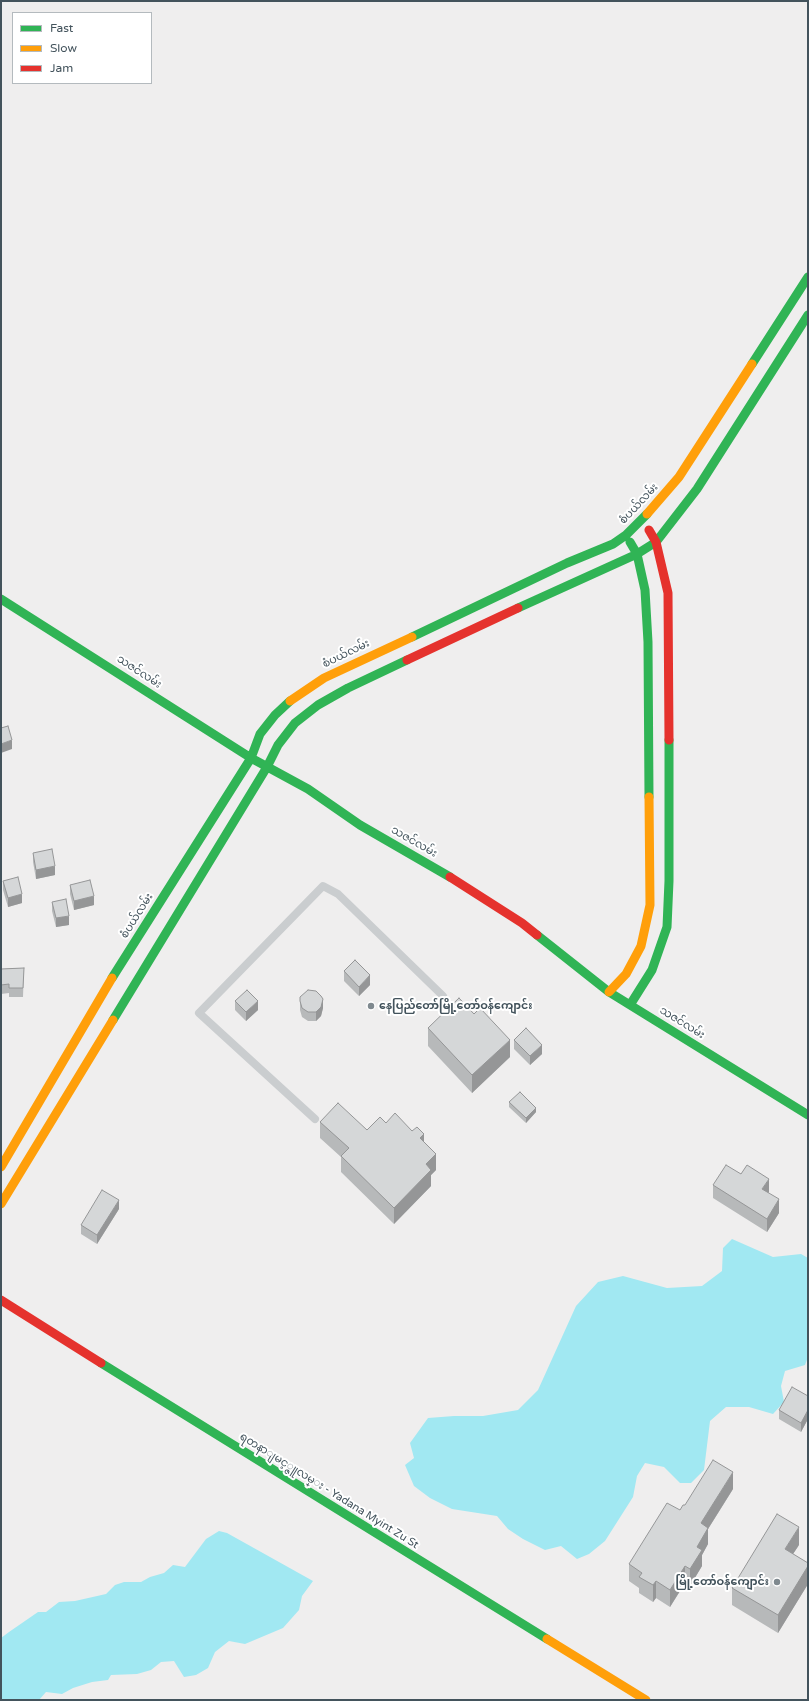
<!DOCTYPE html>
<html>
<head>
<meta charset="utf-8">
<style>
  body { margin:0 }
  #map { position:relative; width:809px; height:1701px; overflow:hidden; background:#efeeee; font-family:"Varela Round",sans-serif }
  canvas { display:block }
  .frame { position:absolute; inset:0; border:2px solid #43535c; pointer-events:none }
  .legend { position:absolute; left:12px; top:12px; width:140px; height:72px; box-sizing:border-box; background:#fff; border:1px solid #b4babe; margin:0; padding:5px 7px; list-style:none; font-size:12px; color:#43535c }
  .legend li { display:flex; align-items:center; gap:8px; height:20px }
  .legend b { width:20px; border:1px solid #b4babe }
</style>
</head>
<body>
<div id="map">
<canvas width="809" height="1701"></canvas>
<div class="frame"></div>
<ul class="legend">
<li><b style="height:5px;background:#30b455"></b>Fast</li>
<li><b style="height:5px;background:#ff9f0a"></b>Slow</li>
<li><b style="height:5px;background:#e5322d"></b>Jam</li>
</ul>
</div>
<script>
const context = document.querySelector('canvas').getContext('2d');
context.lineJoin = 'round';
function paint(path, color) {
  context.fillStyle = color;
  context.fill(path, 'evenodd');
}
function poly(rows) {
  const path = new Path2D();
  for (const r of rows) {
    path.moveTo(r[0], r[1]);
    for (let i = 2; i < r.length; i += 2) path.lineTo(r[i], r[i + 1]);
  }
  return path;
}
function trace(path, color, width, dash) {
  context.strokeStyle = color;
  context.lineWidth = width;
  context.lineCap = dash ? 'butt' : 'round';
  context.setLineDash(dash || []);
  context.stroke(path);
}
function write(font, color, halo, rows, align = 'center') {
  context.font = font + ' "Varela Round","Noto Sans Myanmar",sans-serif';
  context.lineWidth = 4;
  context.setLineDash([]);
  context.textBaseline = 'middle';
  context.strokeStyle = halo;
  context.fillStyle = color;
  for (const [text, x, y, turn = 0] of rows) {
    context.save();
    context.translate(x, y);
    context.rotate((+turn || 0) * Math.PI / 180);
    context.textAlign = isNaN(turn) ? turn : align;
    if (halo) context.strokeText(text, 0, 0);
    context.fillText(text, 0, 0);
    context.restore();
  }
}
paint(poly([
  [732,1239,773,1257,801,1254,808,1258,808,1357,805,1365,785,1371,781,1386,784,1402,773,1414,749,1407,726,1407,710,1421,704,1470,691,1483,680,1483,664,1467,645,1463,637,1476,633,1497,605,1541,589,1554,577,1559,561,1546,545,1550,523,1539,508,1529,497,1516,452,1509,430,1498,414,1486,405,1465,414,1458,410,1443,428,1418,454,1416,483,1416,518,1410,538,1390,576,1306,598,1282,623,1276,667,1288,702,1286,722,1271,723,1248],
  [219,1531,227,1533,313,1581,302,1596,299,1610,283,1628,245,1644,229,1641,215,1652,208,1668,196,1675,184,1677,174,1661,161,1662,151,1670,137,1674,111,1675,108,1680,92,1682,73,1688,62,1694,46,1692,39,1700,1,1700,1,1638,9,1632,38,1612,46,1612,59,1602,75,1601,106,1594,115,1585,124,1582,141,1582,150,1577,164,1573,173,1565,185,1567,206,1539]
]), '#a1e8f2');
trace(poly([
  [315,1119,199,1013,323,886,338,894,443,996]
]), '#cacdcf', 8);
trace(poly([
  [752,364,808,277],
  [630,542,637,554,645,590,648,642,649,797],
  [1,599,251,758,308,789,360,825,450,877],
  [518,608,637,554,656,542,697,489,808,315],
  [412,637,567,563,613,544,626,535,647,514],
  [537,935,609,992,808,1115],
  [112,978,251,758,260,734,275,715,290,701],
  [630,1005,652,970,667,927,669,881,669,740],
  [113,1020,267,767,278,745,295,723,318,705,348,688,407,660],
  [101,1363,547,1639]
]), '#30b455', 9);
trace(poly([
  [647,514,679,477,752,364],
  [290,701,324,678,412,637],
  [609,992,626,974,641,946,650,905,649,797],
  [1,1167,112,978],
  [1,1204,113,1020],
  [547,1639,646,1700]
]), '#ff9f0a', 9);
trace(poly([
  [649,530,656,542,668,593,669,740],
  [407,660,518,608],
  [450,877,522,923,537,935],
  [1,1300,101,1363]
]), '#e5322d', 9);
paint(poly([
  [33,853,55,875,36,879,33,862],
  [3,881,22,903,8,907,3,890],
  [70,885,94,905,74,910,70,894],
  [52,902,69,925,56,927,52,911],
  [24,968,23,997,9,997,9,993,1,994,1,969],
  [344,971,370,985,359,996,344,981],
  [235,1001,258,1010,246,1021,235,1010],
  [300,1001,323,1008,321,1016,316,1021,308,1021,302,1017,300,1010],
  [428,1028,510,1057,472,1093,428,1046],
  [514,1040,542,1054,530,1065,514,1049],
  [509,1102,536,1112,526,1123,509,1107],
  [320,1122,367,1130,386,1123,424,1143,436,1170,431,1175,431,1186,394,1224,341,1172,341,1157,320,1138],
  [713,1185,769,1192,768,1193,779,1213,767,1232,713,1198],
  [119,1209,97,1244,81,1234,81,1225],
  [808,1396,808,1419,801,1432,779,1419,779,1410],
  [733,1489,708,1529,708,1544,702,1555,702,1566,690,1586,685,1583,670,1607,656,1598,653,1602,639,1593,639,1588,629,1581,629,1564,685,1505],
  [799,1545,793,1554,808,1563,808,1584,778,1633,732,1605,732,1588]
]), '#b7b9ba');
paint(poly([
  [12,740,12,749,1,753,1,744],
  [55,866,55,875,36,879,36,870],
  [22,894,22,903,8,907,8,898],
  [94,896,94,905,74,910,74,901],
  [69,916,69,925,56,927,56,918],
  [370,975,370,985,359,996,359,987],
  [323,999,323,1008,321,1016,316,1021,316,1012],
  [258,1001,258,1010,246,1021,246,1012],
  [510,1040,510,1057,472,1093,472,1075],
  [542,1045,542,1054,530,1065,530,1056],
  [536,1108,536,1112,526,1123,526,1118],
  [424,1134,424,1150,420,1138],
  [436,1154,436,1170,431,1175,431,1186,394,1224,394,1208,426,1164],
  [769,1179,769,1192,762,1202,762,1189],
  [779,1199,779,1213,767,1232,767,1219],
  [119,1200,119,1209,97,1244,97,1235],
  [808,1410,808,1419,801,1432,801,1423],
  [733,1472,733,1489,708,1529,708,1544,702,1555,702,1566,690,1586,690,1569,697,1547,701,1523],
  [799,1527,799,1545,785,1566,785,1549],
  [685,1566,685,1583,670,1607,670,1590],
  [808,1566,808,1584,778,1633,778,1615],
  [656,1581,656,1598,653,1602,653,1585]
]), '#959697');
const building = poly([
  [8,726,12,740,1,744,1,728,8,726],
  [52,849,55,866,36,870,33,853,52,849],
  [18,877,22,894,8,898,3,881,18,877],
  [90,880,94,896,74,901,70,885,90,880],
  [66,899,69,916,56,918,52,902,66,899],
  [355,960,370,975,359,987,344,971,355,960],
  [24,968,23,988,9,988,9,984,1,985,1,969,24,968],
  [247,990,258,1001,246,1012,235,1001,247,990],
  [308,990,316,991,321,996,323,999,321,1007,316,1012,308,1012,302,1008,300,1001,300,997,308,990],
  [459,998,474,1014,480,1008,510,1040,472,1075,428,1028,459,998],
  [526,1028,542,1045,530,1056,514,1040,526,1028],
  [520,1092,536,1108,526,1118,509,1102,520,1092],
  [338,1103,367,1130,380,1117,386,1123,395,1113,412,1131,417,1127,424,1134,420,1138,436,1154,426,1164,431,1170,394,1208,341,1156,349,1148,320,1122,338,1103],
  [726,1165,741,1174,747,1165,769,1179,762,1189,779,1199,767,1219,713,1185,726,1165],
  [102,1190,119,1200,97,1235,81,1225,102,1190],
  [792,1387,808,1396,808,1410,801,1423,779,1410,792,1387],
  [713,1460,733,1472,701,1523,708,1528,697,1547,702,1550,690,1569,685,1566,670,1590,656,1581,653,1585,639,1577,642,1573,629,1564,667,1503,680,1510,683,1505,685,1505,713,1460],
  [777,1514,799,1527,785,1549,808,1563,808,1566,778,1615,732,1588,777,1514]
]);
paint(building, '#d5d7d8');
trace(building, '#959697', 1);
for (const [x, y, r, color] of [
  [371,1006,4,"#7f898f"],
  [777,1582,4,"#7f898f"]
]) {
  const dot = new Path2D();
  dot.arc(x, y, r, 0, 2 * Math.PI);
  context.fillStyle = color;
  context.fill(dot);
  trace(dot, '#fff', 1.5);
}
write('11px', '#43535c', '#fff', [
  ["စံပယ်လမ်း",639,504,-47],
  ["စံပယ်လမ်း",346,654,-26],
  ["သဇင်လမ်း",139,672,33],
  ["သဇင်လမ်း",414,842,30],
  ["စံပယ်လမ်း",137,916,-58],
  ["သဇင်လမ်း",682,1023,32],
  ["ရတနာျမင့္ဇူလမ္း - Yadana Myint Zu St",329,1491,32]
]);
write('bold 11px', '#43535c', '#fff', [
  ["နေပြည်တော်မြို့တော်ဝန်ကျောင်း",379,1006],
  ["မြို့တော်ဝန်ကျောင်း",769,1582,"right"]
], 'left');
</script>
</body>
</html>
